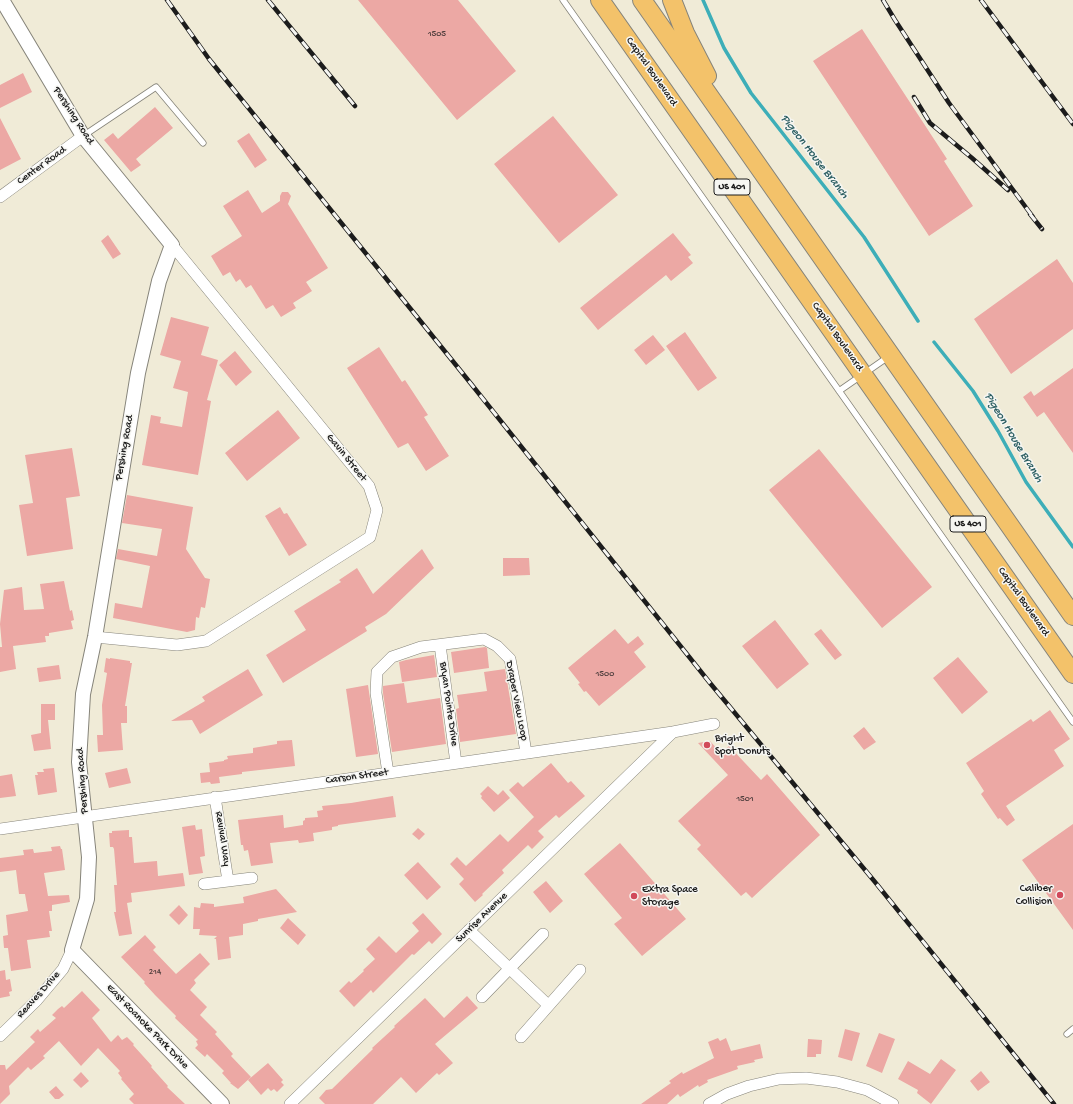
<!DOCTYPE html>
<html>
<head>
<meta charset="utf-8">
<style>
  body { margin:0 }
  canvas { display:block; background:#f0ebd7 }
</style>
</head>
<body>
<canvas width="1073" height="1104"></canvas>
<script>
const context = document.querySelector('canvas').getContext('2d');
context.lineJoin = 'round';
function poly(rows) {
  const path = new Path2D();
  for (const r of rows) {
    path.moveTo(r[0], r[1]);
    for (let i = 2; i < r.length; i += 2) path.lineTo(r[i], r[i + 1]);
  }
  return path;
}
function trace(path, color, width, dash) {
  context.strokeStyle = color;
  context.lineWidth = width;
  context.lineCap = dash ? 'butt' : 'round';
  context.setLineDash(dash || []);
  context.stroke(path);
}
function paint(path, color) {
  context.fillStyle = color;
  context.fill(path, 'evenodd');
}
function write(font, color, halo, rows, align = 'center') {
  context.font = font + ' "Gochi Hand",sans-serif';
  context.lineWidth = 3;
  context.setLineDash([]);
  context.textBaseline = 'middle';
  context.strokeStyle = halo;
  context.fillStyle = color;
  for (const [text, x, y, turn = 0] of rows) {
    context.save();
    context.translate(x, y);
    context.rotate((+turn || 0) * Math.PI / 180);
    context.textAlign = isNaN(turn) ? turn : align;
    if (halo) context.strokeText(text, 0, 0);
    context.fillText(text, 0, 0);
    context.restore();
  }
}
trace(poly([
  [703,0,724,48,751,93,864,237,918,321],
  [934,342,973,391,998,431,1026,482,1073,547]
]), '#3daeb8', 3.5);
paint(poly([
  [358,0,458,0,516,71,457,120],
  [862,29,947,159,944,161,973,206,929,236,813,61],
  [23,73,32,92,0,108,0,85],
  [155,107,173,128,136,159,141,165,131,172,104,140,113,133,118,139],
  [553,116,618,195,559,243,494,164],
  [0,118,21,159,0,170],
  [249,133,267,160,255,168,237,141],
  [248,190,262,213,280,201,280,196,282,192,288,192,291,196,288,204,328,268,306,282,312,291,293,303,296,308,281,317,273,305,266,309,251,285,246,288,240,279,236,282,230,272,223,276,211,256,242,236,223,206],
  [673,233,691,255,688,257,693,263,671,281,666,275,598,330,580,308],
  [108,235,121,254,113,259,101,241],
  [1057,259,1073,283,1073,329,1011,374,974,319],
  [171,317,209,327,201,355,218,360,207,400,211,401,198,475,142,465,151,415,161,417,160,423,182,427,188,392,173,388,181,361,160,355],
  [685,332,717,378,698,391,666,346],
  [653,335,665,350,646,365,634,350],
  [379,347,402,382,405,380,428,415,424,417,449,456,426,471,408,443,398,448,347,368],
  [235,351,252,372,236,386,219,365],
  [1073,368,1073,453,1044,412,1037,417,1023,397,1031,391,1034,396],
  [278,410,300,438,247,481,225,453],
  [72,448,80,496,66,498,73,549,27,556,19,505,33,503,25,455],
  [819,449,932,587,882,628,769,490],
  [127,495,193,507,186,549,205,578,210,579,205,608,201,607,199,618,196,617,195,630,187,632,113,618,115,603,142,608,150,566,116,559,118,549,157,556,162,529,122,523],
  [280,507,284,514,287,513,307,545,289,556,265,516],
  [422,549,434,568,386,614,365,627,367,631,283,683,266,655,306,630,294,611,341,582,339,580,357,568,373,594],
  [503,558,529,558,530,575,503,576],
  [64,581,70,611,72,610,74,620,71,621,73,629,49,633,49,636,45,636,46,642,13,646,16,669,0,672,0,647,2,647,0,624,4,590,22,587,24,610,44,609,40,584],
  [775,620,809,664,777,689,742,646],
  [615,629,628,644,638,636,644,644,634,652,646,667,599,706,586,691,584,692,578,684,580,683,568,668],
  [821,629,842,655,835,660,814,634],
  [485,647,487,648,489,668,454,673,451,652],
  [434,655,437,677,402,682,399,662,406,660],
  [958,657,988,692,962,714,933,678],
  [106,658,110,659,110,658,130,661,130,663,132,663,125,706,127,706,127,723,121,723,123,750,98,752,97,735,103,735,102,705,107,673,104,672],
  [59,665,61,679,39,682,37,668],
  [248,669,263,695,200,734,192,720,171,721,205,701,202,697],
  [505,669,516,734,460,742,456,709,459,708,457,695,487,691,484,672],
  [404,683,407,703,440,698,446,744,392,752,383,693,383,686],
  [368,685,378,754,356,757,346,689],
  [41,704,55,704,55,720,48,720,51,749,34,751,31,735,41,733],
  [1050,710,1070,739,1054,750,1064,766,1006,806,1015,820,1007,826,1000,818,998,819,981,794,984,791,966,763,1031,719,1033,722],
  [864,727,876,742,864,750,853,736],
  [292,740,295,766,242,772,242,774,219,777,220,783,211,784,210,782,201,783,200,773,210,772,209,763,224,761,224,760,228,759,227,756,253,753,253,748,277,744,277,741],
  [710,741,721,753,729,746,761,780,767,774,820,835,752,898,746,892,741,896,697,849,701,845,678,821,728,775,698,743],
  [551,763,568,783,571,781,585,796,559,818,556,815,538,831,544,837,532,849,528,845,502,870,504,873,482,894,483,895,475,902,459,884,464,879,450,864,457,857,466,866,500,834,508,842,534,817,509,790,518,782,523,787],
  [54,768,57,792,38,795,35,775,38,775,37,772,44,772,43,769],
  [127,768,131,783,109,788,105,773],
  [12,774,16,796,0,798,0,776],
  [488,786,498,795,503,790,510,798,494,812,481,798,482,796,480,794],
  [393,796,396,817,338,825,338,826,332,827,332,830,313,833,314,841,299,843,298,840,270,843,273,863,251,866,248,850,244,851,243,845,241,845,238,820,283,815,284,828,303,825,303,821,305,820,305,818,318,817,317,811,323,810,322,806,351,803],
  [1073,824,1073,930,1022,860],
  [195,825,196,830,202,829,205,856,200,857,203,873,189,875,182,827],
  [418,828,425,834,419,840,412,834],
  [129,830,129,837,132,837,134,863,157,861,158,876,183,873,185,886,131,893,132,902,127,903,132,934,119,936,114,912,116,912,114,885,117,885,114,849,113,847,110,847,109,833,112,833,112,831],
  [620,843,686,919,642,956,614,924,622,918,584,874],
  [60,846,61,849,62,849,65,870,44,873,48,896,69,895,70,902,52,905,52,911,49,911,52,931,49,931,50,937,27,940,31,968,11,971,8,948,4,948,3,936,8,935,6,915,28,911,25,894,19,894,16,870,0,872,0,858,24,855,23,850,33,849,34,853,52,851,51,847],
  [418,862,441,887,427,900,404,875],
  [546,881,563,901,550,913,533,892],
  [276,889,297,912,258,919,258,921,243,924,243,935,229,937,231,958,218,960,216,939,214,939,217,936,199,935,200,929,193,929,194,907,200,908,201,903,214,904,214,907,244,903,243,897],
  [179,905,188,915,179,925,169,915],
  [423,913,442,934,432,944,429,941,414,955,412,954,373,993,371,990,354,1007,339,991,349,981,351,983,364,971,363,970,375,959,366,949,379,936,396,953,419,931,412,923],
  [288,918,306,935,298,945,280,928],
  [145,935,156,947,153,950,176,974,200,953,210,964,194,980,196,983,190,990,207,1007,200,1015,217,1032,215,1034,233,1054,231,1056,251,1077,238,1089,230,1083,231,1083,222,1073,224,1071,207,1054,205,1057,195,1048,198,1045,196,1041,198,1040,175,1018,176,1016,155,995,144,983,145,982,121,957],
  [5,970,6,980,10,979,12,991,9,992,10,996,0,998,0,971],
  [82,991,100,1010,92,1018,111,1042,118,1035,122,1040,127,1037,134,1044,133,1045,152,1066,151,1067,168,1086,167,1087,185,1104,134,1104,129,1099,134,1094,121,1079,122,1078,118,1073,120,1071,98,1048,81,1066,59,1041,43,1056,45,1058,31,1070,28,1067,9,1086,10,1094,0,1104,0,1065,5,1065,6,1070,35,1042,30,1037,38,1029,40,1032,56,1018,52,1015,58,1009,62,1006,64,1008],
  [467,996,478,1008,435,1044,453,1063,439,1075,437,1073,416,1093,401,1077,373,1104,325,1104,319,1098,326,1090,332,1089,373,1049,372,1048,395,1027,394,1026,425,998,444,1018],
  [845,1029,860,1033,852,1061,838,1057],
  [879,1033,895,1039,882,1073,866,1066],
  [718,1038,720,1041,726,1038,731,1051,760,1044,763,1058,754,1060,755,1062,737,1066,738,1069,707,1080,708,1082,699,1087,698,1085,680,1097,678,1094,667,1104,641,1104,671,1083,669,1081,682,1072,683,1074,714,1058,708,1042],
  [808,1039,822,1040,821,1054,816,1054,816,1057,807,1057],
  [941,1059,956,1070,931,1104,917,1093,918,1090,898,1079,908,1061,930,1074],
  [268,1063,283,1080,281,1082,284,1085,277,1092,274,1089,271,1091,268,1088,261,1095,248,1080],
  [981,1071,990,1082,978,1091,970,1081],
  [81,1072,89,1081,81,1088,73,1080],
  [56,1086,64,1095,59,1099,55,1099,49,1092]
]), '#eca8a4');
const service = poly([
  [563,0,1073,722],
  [83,136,156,87,203,143],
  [839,391,888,357],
  [1067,1034,1073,1029]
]);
const minor = poly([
  [0,197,83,136],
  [95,637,177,645,206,641,370,537,377,510,369,486,172,245],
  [440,645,456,763],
  [388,773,376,693,377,672,392,657,421,647,484,639,497,646,510,659,517,695,526,753],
  [215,797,228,881],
  [0,829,673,732,714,724],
  [204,884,252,878],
  [469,930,548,1005],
  [482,997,543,934],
  [0,1036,37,1000,63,969,72,950],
  [521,1037,580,970],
  [290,1104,673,732],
  [709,1104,727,1094,749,1086,779,1079,806,1078,837,1082,867,1090,893,1104]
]);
const tertiary = poly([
  [2,0,83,136,172,245,159,281,138,373,95,637,83,694,79,762,89,857,87,899,72,950,222,1104]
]);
const primary = poly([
  [600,0,1073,674],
  [642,0,1073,616],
  [672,0,685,33,707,76]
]);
trace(service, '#86847a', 7);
trace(minor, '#86847a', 12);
trace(tertiary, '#86847a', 16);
trace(primary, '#86847a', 20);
trace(service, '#fff', 5.5);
trace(minor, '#fff', 11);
trace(tertiary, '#fff', 14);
trace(primary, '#f3c26a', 18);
const rail = poly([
  [167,0,209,59,468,380,710,683,875,882,1054,1104],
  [268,0,355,106],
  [883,0,895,20,949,103,1033,217],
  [981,0,1073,124],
  [914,97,930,123,972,158,1008,190],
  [1030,214,1042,229]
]);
trace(rail, '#1c1c1c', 4.5);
trace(rail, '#f6f6f2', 3, [9]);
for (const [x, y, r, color] of [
  [707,745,4,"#d1495b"],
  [1060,895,4,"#d1495b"],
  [634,896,4,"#d1495b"]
]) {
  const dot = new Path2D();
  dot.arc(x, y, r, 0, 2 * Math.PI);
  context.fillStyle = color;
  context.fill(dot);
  trace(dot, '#f6f6f2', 1.5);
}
write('9px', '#503f3e', null, [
  ["1505",437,35],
  ["1500",605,675],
  ["1501",745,800],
  ["214",155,973]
]);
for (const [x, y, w] of [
  [732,187,36],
  [968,524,36]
]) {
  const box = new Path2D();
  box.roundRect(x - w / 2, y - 8, w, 16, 3);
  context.fillStyle = '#f6f6f2';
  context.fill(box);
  trace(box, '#1c1c1c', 1);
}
write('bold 10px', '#1c1c1c', null, [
  ["US 401",732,187],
  ["US 401",968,524]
]);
write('11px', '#1c1c1c', '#f6f6f2', [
  ["Capital Boulevard",651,72,55],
  ["Pershing Road",73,116,57],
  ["Center Road",42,166,-36],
  ["Capital Boulevard",837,337,55],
  ["Pershing Road",125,448,-80],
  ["Gavin Street",346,458,51],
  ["Capital Boulevard",1023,602,55],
  ["Draper View Loop",516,701,79],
  ["Bryan Pointe Drive",448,704,82],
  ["Carson Street",357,777,-8],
  ["Pershing Road",83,781,-94],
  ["Revival Way",222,839,81],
  ["Sunrise Avenue",482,918,-44],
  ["Reaves Drive",39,995,-48],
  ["East Roanoke Park Drive",147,1027,46]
]);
write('11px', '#1c1c1c', '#f6f6f2', [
  ["Bright",715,739],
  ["Spot Donuts",715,752],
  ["Caliber",1052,889,"right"],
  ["Collision",1052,902,"right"],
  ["Extra Space",642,890],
  ["Storage",642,903]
], 'left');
write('italic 12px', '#2b5e62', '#f6f6f2', [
  ["Pigeon House Branch",814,157,52],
  ["Pigeon House Branch",1013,438,59]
]);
</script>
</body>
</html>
